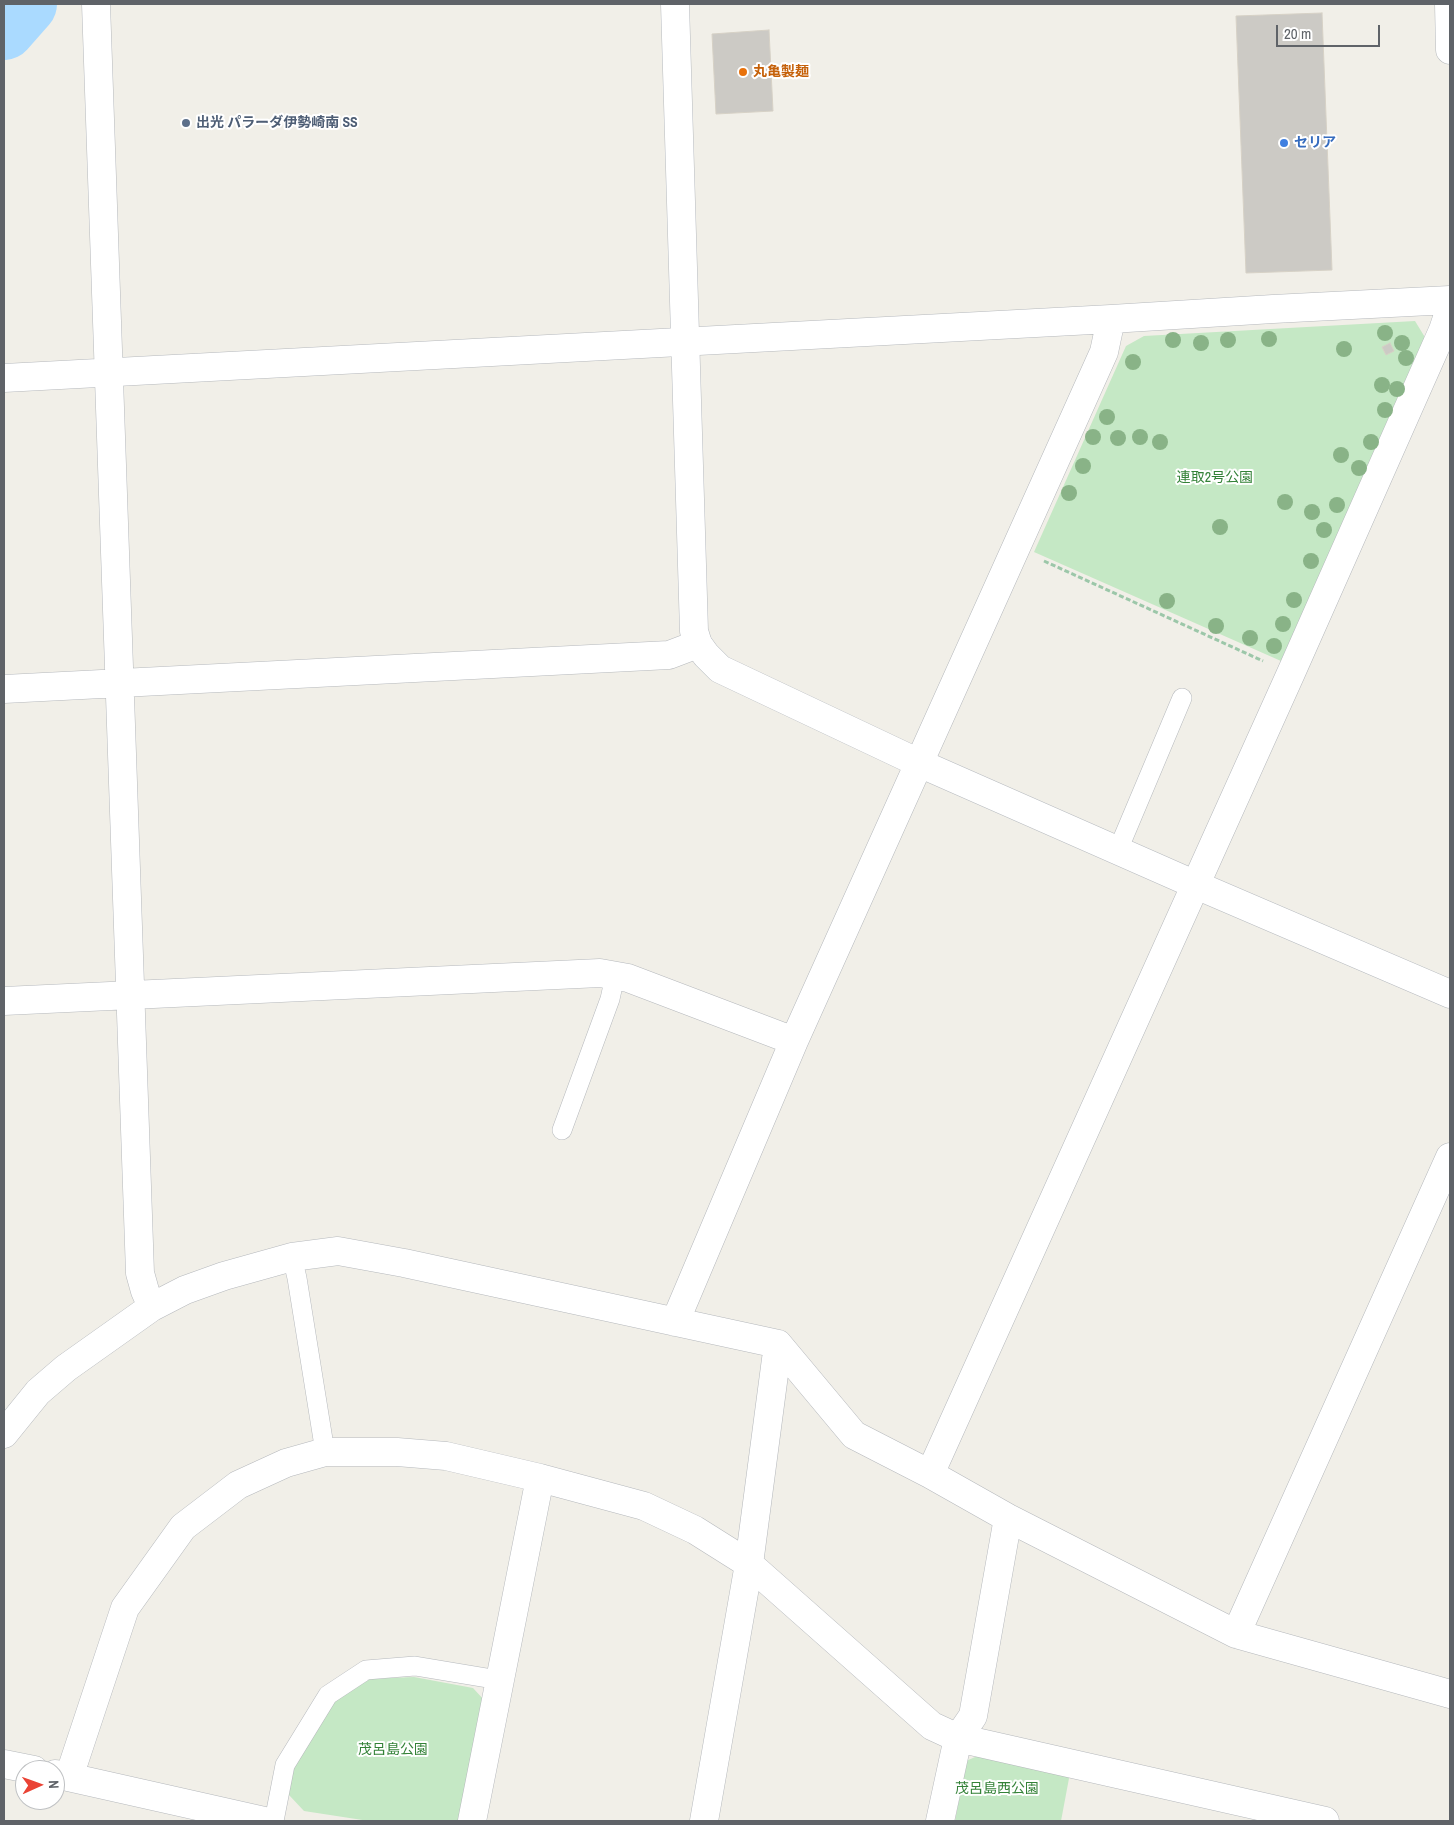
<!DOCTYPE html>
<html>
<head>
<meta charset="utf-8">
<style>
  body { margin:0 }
  #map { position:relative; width:1454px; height:1825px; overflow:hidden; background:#f1efe8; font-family:"Archivo Narrow",sans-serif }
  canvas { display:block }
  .frame { position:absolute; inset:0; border:5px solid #5f6368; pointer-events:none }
  .north { position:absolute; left:15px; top:1760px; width:50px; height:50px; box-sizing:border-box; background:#fff; border:1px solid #bfc1c3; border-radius:50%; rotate:88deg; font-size:14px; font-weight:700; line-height:20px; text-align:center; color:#5f6368 }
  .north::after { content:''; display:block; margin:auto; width:18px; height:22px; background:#ea4335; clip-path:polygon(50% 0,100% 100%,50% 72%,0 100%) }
  .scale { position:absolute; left:1276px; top:25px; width:104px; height:22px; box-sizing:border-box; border:2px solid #5f6368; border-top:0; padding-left:6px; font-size:15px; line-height:18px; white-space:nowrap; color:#5f6368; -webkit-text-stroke:4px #fff; paint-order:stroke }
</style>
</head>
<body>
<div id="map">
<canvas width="1454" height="1825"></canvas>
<div class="frame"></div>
<div class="north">N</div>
<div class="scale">20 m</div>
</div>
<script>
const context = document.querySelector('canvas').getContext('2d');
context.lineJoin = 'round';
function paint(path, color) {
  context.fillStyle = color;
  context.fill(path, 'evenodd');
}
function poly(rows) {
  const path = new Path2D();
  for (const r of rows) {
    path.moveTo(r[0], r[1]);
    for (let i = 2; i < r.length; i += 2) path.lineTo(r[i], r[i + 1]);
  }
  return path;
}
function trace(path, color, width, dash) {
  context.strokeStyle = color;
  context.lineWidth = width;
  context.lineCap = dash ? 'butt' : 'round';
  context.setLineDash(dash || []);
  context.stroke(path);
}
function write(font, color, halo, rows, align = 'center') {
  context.font = font + ' "Archivo Narrow","Noto Sans JP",sans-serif';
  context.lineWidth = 4;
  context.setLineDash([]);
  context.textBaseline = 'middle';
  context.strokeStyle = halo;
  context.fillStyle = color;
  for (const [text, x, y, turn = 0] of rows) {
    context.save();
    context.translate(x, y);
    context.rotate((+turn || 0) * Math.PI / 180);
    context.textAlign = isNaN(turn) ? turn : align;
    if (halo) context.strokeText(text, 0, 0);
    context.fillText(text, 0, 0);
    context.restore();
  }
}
paint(poly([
  [1415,321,1426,339,1281,661,1034,552,1126,346,1144,336],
  [414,1677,473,1688,485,1701,461,1821,369,1821,304,1811,289,1795,293,1768,335,1701,366,1679],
  [982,1754,1070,1773,1061,1821,955,1821,966,1761]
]), '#c5e8c5');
trace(poly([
  [4,29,26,4]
]), '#aadaff', 62);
const building = poly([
  [1322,13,1332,270,1246,273,1236,16,1322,13],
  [769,30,773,111,716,114,712,34,769,30],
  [1390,343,1394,351,1386,355,1382,347,1390,343]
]);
paint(building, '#cccac5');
trace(building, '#d6d1c6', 1);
const lane = poly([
  [1118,850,1182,698],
  [562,1130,610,999,615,976],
  [292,1257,297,1278,325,1452],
  [274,1821,285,1765,328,1695,366,1670,415,1666,499,1680]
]);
const street = poly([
  [96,4,140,1273,145,1291,152,1307],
  [1449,4,1450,50],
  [4,378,1111,319,1273,309,1450,300],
  [4,689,669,655,698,644],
  [4,1001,600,973,628,978,794,1041],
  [675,1322,794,1041,1104,352,1111,319],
  [4,1434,38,1392,66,1368,152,1307,185,1290,224,1276,292,1257,338,1251,404,1263,778,1344,854,1435,930,1474,1008,1518,1236,1634,1450,1694],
  [930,1474,1291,673,1443,330,1450,309],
  [1236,1634,1450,1157],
  [4,1764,34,1770],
  [55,1774,264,1821],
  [69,1777,125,1608,183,1527,238,1485,286,1463,325,1452,397,1452,446,1456,540,1478,644,1506,695,1530,749,1564,932,1726,958,1738,1325,1821],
  [472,1821,540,1478],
  [704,1821,749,1564,778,1344],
  [940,1821,958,1738,973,1716,1008,1518]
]);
const secondary = poly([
  [675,4,694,631,698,644,706,655,720,669,919,763,1196,885,1450,994]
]);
trace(lane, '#b5b8bc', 20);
trace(street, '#b5b8bc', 29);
trace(secondary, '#b6babf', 29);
trace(poly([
  [1044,561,1263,661]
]), '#9cc7a9', 3, [5, 2.5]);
trace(lane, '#fff', 19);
trace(street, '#fff', 28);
trace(secondary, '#fff', 28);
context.fillStyle = '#89b387';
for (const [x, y] of [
  [1385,333],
  [1269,339],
  [1173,340],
  [1228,340],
  [1201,343],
  [1402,343],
  [1344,349],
  [1406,358],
  [1133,362],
  [1382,385],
  [1397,389],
  [1385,410],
  [1107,417],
  [1093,437],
  [1140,437],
  [1118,438],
  [1160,442],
  [1371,442],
  [1341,455],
  [1083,466],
  [1359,468],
  [1069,493],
  [1285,502],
  [1337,505],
  [1312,512],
  [1220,527],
  [1324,530],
  [1311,561],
  [1294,600],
  [1167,601],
  [1283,624],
  [1216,626],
  [1250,638],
  [1274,646]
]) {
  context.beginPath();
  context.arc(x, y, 8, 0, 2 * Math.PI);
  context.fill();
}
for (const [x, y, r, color] of [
  [743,72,5,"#e8710a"],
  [186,123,5,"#5c6f8a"],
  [1284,143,5,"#3f7fe0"]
]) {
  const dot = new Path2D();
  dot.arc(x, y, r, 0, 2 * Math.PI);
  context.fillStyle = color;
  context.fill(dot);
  trace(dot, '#fff', 2);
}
write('bold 14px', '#c56008', '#fff', [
  ["丸亀製麺",753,72]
], 'left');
write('bold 14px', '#4e5e75', '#fff', [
  ["出光 パラーダ伊勢崎南 SS",196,123]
], 'left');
write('bold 14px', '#366cbe', '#fff', [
  ["セリア",1294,143]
], 'left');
write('14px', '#348238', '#fff', [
  ["連取2号公園",1215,478],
  ["茂呂島公園",393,1750],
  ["茂呂島西公園",997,1789]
]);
</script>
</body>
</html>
